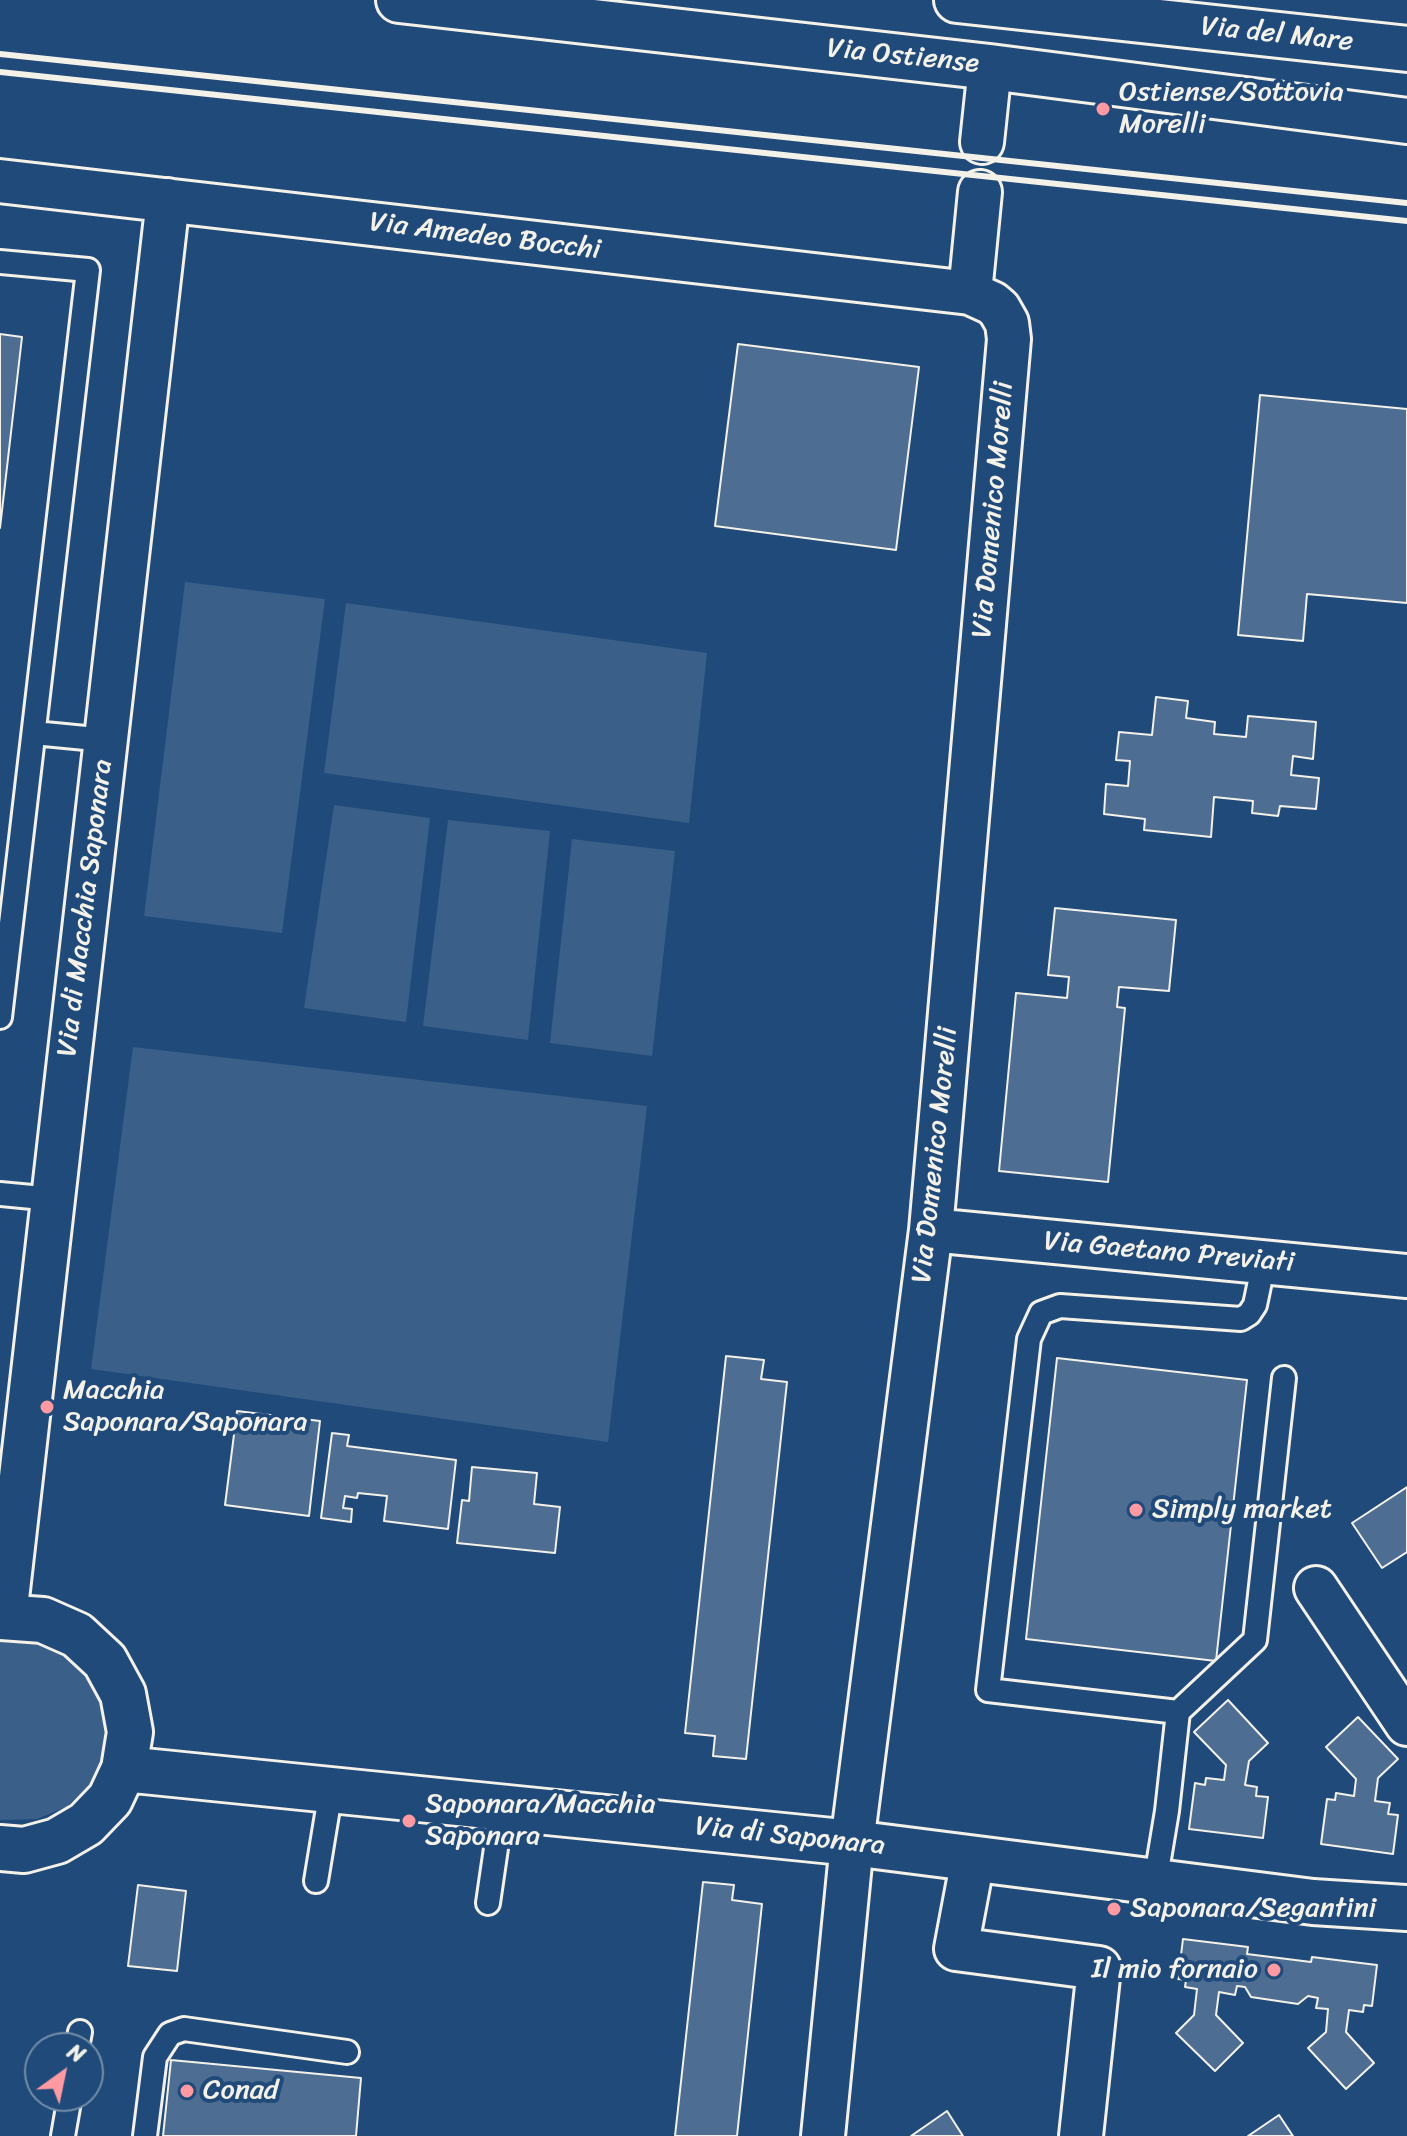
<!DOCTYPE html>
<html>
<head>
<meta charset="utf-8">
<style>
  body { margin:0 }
  #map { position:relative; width:1407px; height:2136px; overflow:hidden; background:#1f4a7a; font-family:Sriracha,sans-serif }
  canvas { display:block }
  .north { position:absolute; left:24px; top:2032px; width:80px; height:80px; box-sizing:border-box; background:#1f4a7a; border:2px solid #748da6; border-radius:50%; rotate:33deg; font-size:22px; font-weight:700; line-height:32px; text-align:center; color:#f4f1e8 }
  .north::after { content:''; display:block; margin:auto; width:28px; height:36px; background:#ff9aa2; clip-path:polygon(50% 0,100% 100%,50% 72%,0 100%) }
</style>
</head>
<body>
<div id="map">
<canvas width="1407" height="2136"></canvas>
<div class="north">N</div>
</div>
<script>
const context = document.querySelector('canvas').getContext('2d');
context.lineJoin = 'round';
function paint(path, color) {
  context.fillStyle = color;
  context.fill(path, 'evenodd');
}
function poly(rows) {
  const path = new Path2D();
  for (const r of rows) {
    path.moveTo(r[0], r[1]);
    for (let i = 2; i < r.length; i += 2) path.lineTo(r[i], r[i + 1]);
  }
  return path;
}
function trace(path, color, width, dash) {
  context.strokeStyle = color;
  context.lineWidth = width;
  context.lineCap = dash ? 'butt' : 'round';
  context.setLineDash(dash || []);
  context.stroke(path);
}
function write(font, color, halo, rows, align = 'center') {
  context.font = font + ' Sriracha,sans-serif';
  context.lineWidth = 8;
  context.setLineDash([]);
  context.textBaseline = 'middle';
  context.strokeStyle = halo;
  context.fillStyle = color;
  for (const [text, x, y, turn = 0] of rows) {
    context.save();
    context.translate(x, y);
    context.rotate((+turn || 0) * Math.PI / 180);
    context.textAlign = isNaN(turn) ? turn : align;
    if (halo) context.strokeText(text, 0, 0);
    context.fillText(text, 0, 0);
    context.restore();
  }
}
paint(poly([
  [185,582,325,599,282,933,144,916],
  [346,603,707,653,689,823,324,773],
  [334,805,430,818,406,1022,304,1008],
  [448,820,550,831,528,1040,423,1026],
  [572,839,675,851,652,1056,550,1043],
  [133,1047,647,1106,608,1442,91,1369],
  [0,1639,30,1639,60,1650,84,1669,100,1696,107,1727,103,1758,89,1786,66,1807,37,1819,0,1820]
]), '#3a5f88');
const building = poly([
  [0,334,22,337,0,528,0,334],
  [738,344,919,367,896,550,715,526,738,344],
  [1260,395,1407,409,1407,603,1307,594,1303,641,1238,635,1260,395],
  [1156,697,1188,701,1186,718,1215,722,1214,734,1246,737,1248,716,1316,722,1313,759,1293,756,1291,775,1319,778,1316,809,1280,806,1278,816,1252,813,1253,801,1214,797,1211,837,1144,830,1145,819,1104,814,1106,784,1128,786,1130,761,1116,760,1119,732,1152,735,1156,697],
  [1055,908,1176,920,1169,991,1119,987,1117,1007,1125,1008,1108,1182,999,1171,1016,993,1067,998,1069,977,1048,975,1055,908],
  [726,1356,764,1360,761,1379,787,1382,746,1759,713,1756,715,1736,685,1733,726,1356],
  [1057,1358,1247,1380,1216,1661,1026,1639,1057,1358],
  [237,1411,320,1421,309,1516,225,1505,237,1411],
  [332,1433,349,1435,347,1446,456,1460,448,1529,384,1521,387,1496,358,1493,357,1498,345,1496,343,1508,352,1509,351,1522,321,1518,332,1433],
  [472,1467,537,1473,534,1504,560,1507,555,1553,457,1543,462,1500,469,1501,472,1467],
  [1407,1487,1407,1552,1382,1568,1352,1523,1407,1487],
  [1228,1700,1268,1743,1249,1761,1245,1785,1257,1787,1256,1796,1268,1797,1263,1838,1189,1829,1195,1783,1205,1785,1206,1778,1224,1780,1226,1765,1194,1732,1228,1700],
  [1358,1717,1398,1759,1378,1778,1375,1801,1390,1803,1388,1814,1398,1815,1393,1854,1321,1844,1327,1799,1335,1800,1336,1793,1354,1796,1356,1779,1326,1747,1358,1717],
  [703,1882,734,1885,732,1900,762,1904,737,2136,675,2136,703,1882],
  [138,1885,186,1891,177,1971,128,1966,138,1885],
  [1183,1939,1248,1947,1247,1954,1311,1962,1312,1957,1377,1965,1372,2006,1364,2005,1363,2012,1349,2010,1346,2032,1374,2063,1346,2089,1308,2048,1326,2032,1328,2009,1316,2008,1318,1998,1308,1996,1298,2004,1251,1997,1245,1987,1237,1986,1235,1995,1219,1992,1216,2015,1243,2043,1215,2071,1176,2033,1194,2015,1197,1989,1185,1987,1186,1980,1178,1979,1183,1939],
  [171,2060,361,2078,356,2136,163,2136,171,2060],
  [947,2111,963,2136,911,2136,947,2111],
  [1279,2115,1293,2136,1248,2136,1279,2115]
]);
paint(building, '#4d6e92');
trace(building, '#f4f1e8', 2);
const service = poly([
  [0,262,88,270,0,1017],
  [34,733,106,740],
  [0,1194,53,1199],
  [1178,1712,1255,1640,1284,1378],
  [316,1881,331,1790],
  [1155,1883,1167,1811,1178,1712,988,1690,1029,1339,1041,1313,1060,1306,1241,1319,1249,1314,1255,1305,1264,1262],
  [488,1903,502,1807],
  [77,2048,80,2032],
  [63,2136,70,2096],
  [145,2136,155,2057,170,2034,184,2029,347,2052]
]);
const minor = poly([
  [982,142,990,67],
  [0,181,970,293,992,303,999,309,1007,323,1009,339,931,1230,852,1843,823,2136],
  [970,293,980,192],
  [931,1230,1407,1276],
  [1316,1588,1407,1724],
  [5,1616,168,200],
  [973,1859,956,1949,1099,1968,1081,2136]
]);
const tertiary = poly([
  [0,1617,43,1620,77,1635,105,1661,123,1694,130,1732,124,1769,110,1799,86,1824,57,1841,24,1850,0,1848],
  [124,1769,852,1843,1313,1902,1407,1908]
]);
const secondary = poly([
  [399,0,990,67,1407,121]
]);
const primary = poly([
  [957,0,1407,49]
]);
trace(service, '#f4f1e8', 28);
trace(minor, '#f4f1e8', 48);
trace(tertiary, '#f4f1e8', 50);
trace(secondary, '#f4f1e8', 50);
trace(primary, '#f4f1e8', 50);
trace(service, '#1f4a7a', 22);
trace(minor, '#1f4a7a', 42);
trace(tertiary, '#1f4a7a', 44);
trace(secondary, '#1f4a7a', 44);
trace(primary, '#1f4a7a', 44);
trace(poly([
  [0,54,1407,203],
  [0,72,1407,221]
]), '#f4f1e8', 6);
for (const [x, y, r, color] of [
  [1103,109,8,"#ff9aa2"],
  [47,1407,8,"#ff9aa2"],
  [1136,1510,8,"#ff9aa2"],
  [409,1821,8,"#ff9aa2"],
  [1114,1909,8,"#ff9aa2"],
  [1274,1970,8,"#ff9aa2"],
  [187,2091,8,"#ff9aa2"]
]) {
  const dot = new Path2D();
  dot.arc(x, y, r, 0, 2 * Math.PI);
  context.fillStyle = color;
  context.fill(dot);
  trace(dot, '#1f4a7a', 3);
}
write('28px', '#f4f1e8', '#1f4a7a', [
  ["Via del Mare",1277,35,6],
  ["Via Ostiense",903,57,6],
  ["Via Amedeo Bocchi",485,237,7],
  ["Via Domenico Morelli",994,510,-85],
  ["Via di Macchia Saponara",86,908,-83],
  ["Via Domenico Morelli",936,1155,-84],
  ["Via Gaetano Previati",1169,1253,5],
  ["Via di Saponara",790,1837,6]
]);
write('28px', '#f4f1e8', '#1f4a7a', [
  ["Ostiense/Sottovia",1119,93],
  ["Morelli",1119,125],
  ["Macchia",63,1391],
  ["Saponara/Saponara",63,1423],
  ["Simply market",1152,1510],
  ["Saponara/Macchia",425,1805],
  ["Saponara",425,1837],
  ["Saponara/Segantini",1130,1909],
  ["Il mio fornaio",1258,1970,"right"],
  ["Conad",203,2091]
], 'left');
</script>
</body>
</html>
